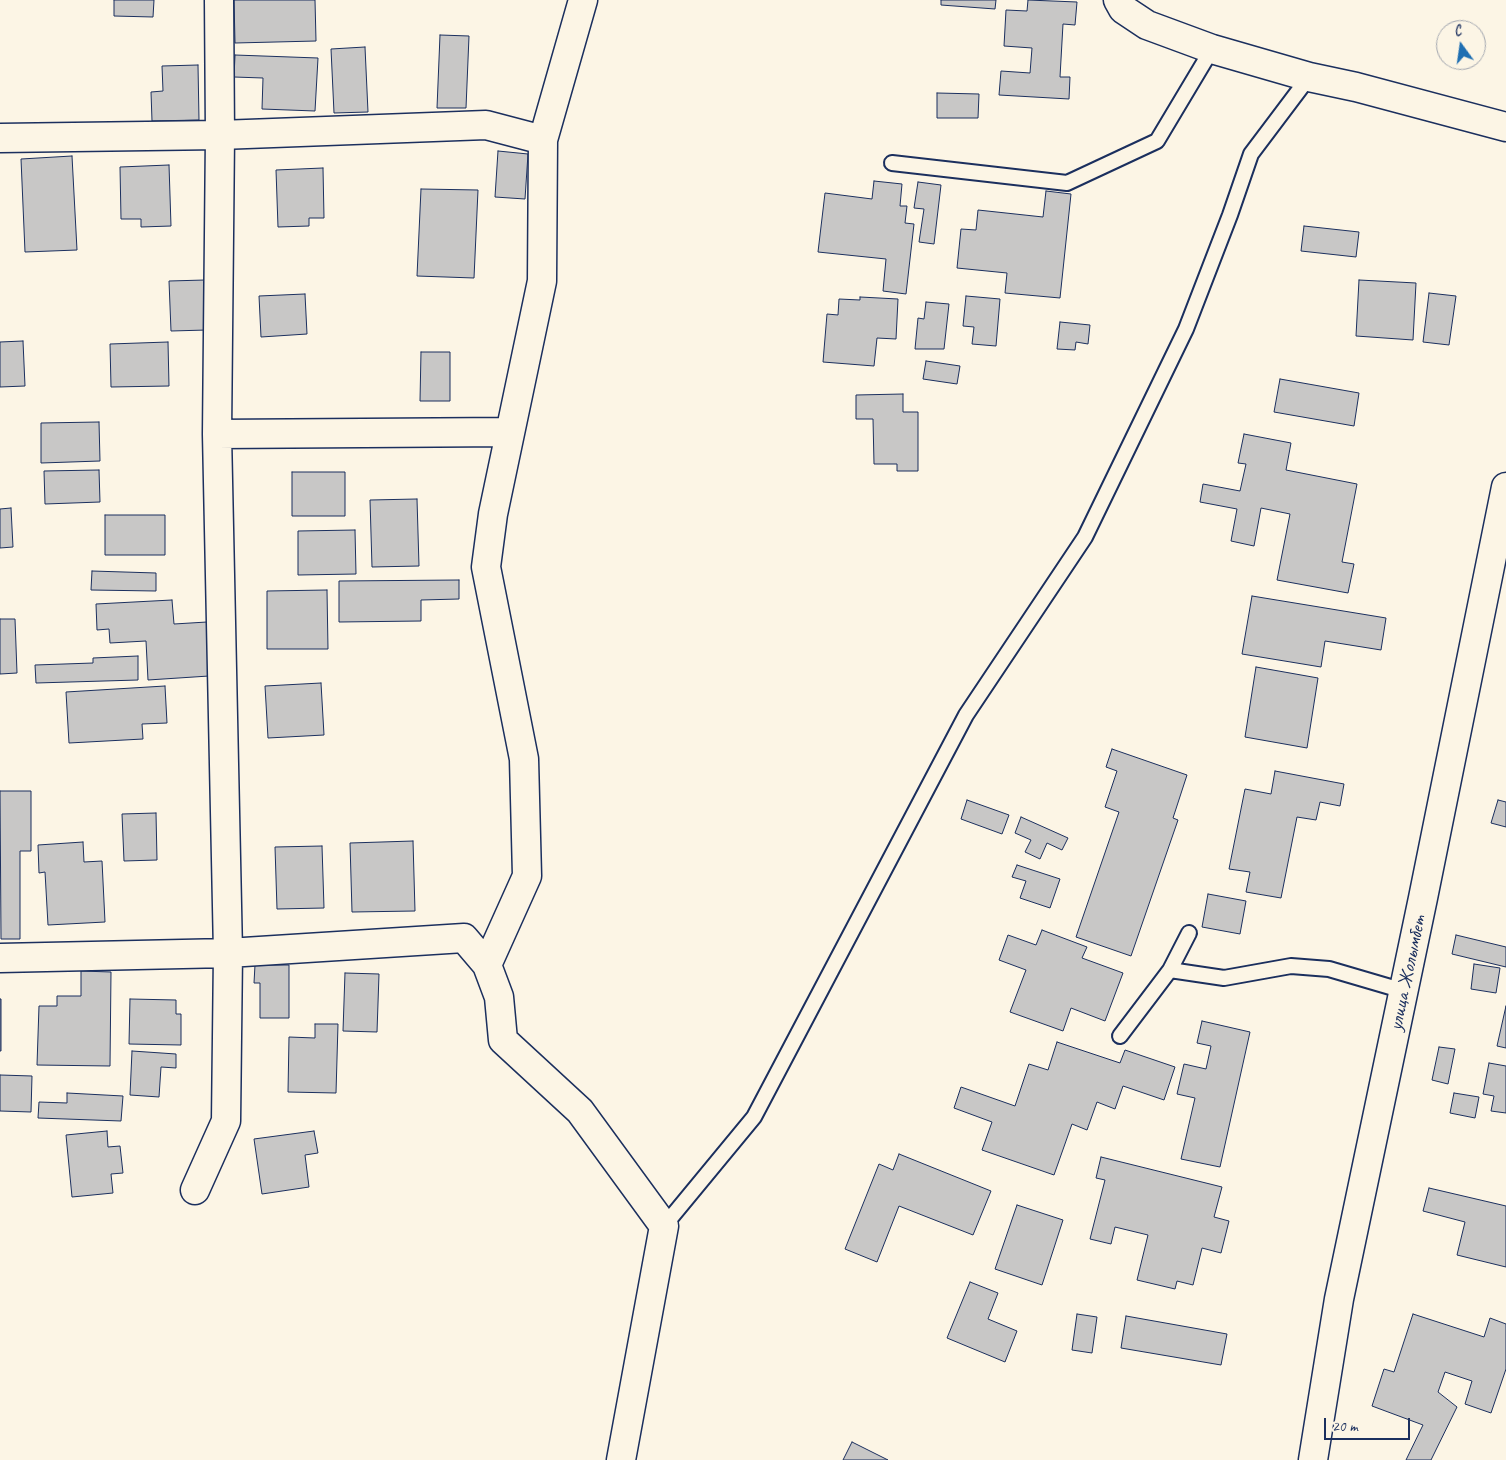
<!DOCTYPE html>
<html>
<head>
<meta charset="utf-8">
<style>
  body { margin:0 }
  #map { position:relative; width:1506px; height:1460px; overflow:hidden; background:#fcf5e5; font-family:Caveat,sans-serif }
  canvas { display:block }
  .north { position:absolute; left:1436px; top:20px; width:50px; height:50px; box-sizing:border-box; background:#fcf5e5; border:1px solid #a2a6af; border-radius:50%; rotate:346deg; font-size:14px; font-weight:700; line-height:20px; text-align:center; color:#1b2f5e }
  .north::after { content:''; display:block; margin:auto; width:18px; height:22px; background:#1f6fb2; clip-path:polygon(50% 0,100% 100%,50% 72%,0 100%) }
  .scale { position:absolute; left:1324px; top:1418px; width:86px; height:22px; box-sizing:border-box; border:2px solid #1b2f5e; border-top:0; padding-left:6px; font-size:15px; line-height:18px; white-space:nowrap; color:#1b2f5e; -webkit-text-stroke:4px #fcf5e5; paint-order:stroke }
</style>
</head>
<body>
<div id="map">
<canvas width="1506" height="1460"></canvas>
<div class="north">С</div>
<div class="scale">20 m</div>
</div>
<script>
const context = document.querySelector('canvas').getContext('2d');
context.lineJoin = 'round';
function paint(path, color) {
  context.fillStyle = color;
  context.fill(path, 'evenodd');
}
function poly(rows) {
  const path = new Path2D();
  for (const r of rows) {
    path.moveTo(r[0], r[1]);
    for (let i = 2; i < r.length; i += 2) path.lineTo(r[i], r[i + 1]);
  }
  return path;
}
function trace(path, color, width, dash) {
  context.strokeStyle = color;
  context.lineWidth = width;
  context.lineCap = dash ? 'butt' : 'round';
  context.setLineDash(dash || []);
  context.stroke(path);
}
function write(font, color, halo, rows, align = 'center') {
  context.font = font + ' Caveat,sans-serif';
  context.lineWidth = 4;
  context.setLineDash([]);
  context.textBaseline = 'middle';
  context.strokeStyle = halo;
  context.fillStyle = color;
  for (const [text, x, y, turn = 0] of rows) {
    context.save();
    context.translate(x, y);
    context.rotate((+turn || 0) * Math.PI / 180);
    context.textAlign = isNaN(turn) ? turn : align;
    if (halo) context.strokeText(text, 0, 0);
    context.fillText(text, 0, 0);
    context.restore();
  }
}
const building = poly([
  [114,0,154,0,153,17,114,16,114,0],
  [234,0,315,0,316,41,235,43,234,0],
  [941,0,996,0,995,9,941,5,941,0],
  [1028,0,1077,2,1075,25,1063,24,1060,77,1070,77,1069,99,999,95,1001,71,1030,73,1032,48,1004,46,1006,10,1027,11,1028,0],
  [440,35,469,36,466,108,437,108,440,35],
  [365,47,368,112,334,113,331,49,365,47],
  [235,55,318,58,315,111,262,109,263,78,234,77,235,55],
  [198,65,199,120,152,121,151,92,163,91,162,66,198,65],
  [937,93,979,94,978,118,937,118,937,93],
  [498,151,528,154,525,199,495,197,498,151],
  [72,156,77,250,25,252,21,159,72,156],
  [169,165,171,226,141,227,141,219,121,219,120,167,169,165],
  [323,168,324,218,309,218,309,226,278,227,276,170,323,168],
  [874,181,902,184,900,206,907,206,905,223,914,224,906,294,883,291,886,259,818,252,825,193,872,199,874,181],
  [918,182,941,185,934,244,919,242,924,209,914,208,918,182],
  [421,189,478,190,474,278,417,276,421,189],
  [1046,191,1071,194,1060,298,1005,293,1007,273,957,268,961,229,976,230,978,210,1043,217,1046,191],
  [1304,226,1359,232,1356,257,1301,251,1304,226],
  [205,280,207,330,171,331,169,281,205,280],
  [1359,280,1416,283,1413,340,1356,336,1359,280],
  [1429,293,1456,296,1449,345,1423,342,1429,293],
  [305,294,307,334,261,337,259,296,305,294],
  [966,296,1000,299,996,346,972,344,974,327,963,326,966,296],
  [860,297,898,299,896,339,877,338,874,366,823,362,827,314,838,315,839,299,860,300,860,297],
  [926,302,949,304,944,349,915,349,918,318,924,319,926,302],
  [1060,322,1090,325,1088,344,1076,342,1075,350,1057,349,1060,322],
  [23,341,25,386,0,387,0,342,23,341],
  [168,342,169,386,111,387,110,344,168,342],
  [421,352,450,352,450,401,420,401,421,352],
  [926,361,960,366,957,384,923,379,926,361],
  [1280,379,1359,393,1354,426,1274,412,1280,379],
  [903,394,903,412,918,412,918,471,897,471,897,464,874,464,873,419,856,419,856,395,903,394],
  [99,422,100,461,41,463,41,423,99,422],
  [1244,434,1291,443,1286,470,1357,484,1342,562,1354,564,1348,593,1277,580,1290,514,1261,508,1254,546,1231,541,1237,509,1200,502,1203,484,1240,491,1246,464,1238,463,1244,434],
  [99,470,100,502,45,504,44,471,99,470],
  [292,472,345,472,345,516,292,516,292,472],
  [417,499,419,566,372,567,370,500,417,499],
  [11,508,13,547,0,548,0,509,11,508],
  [105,515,165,515,165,555,105,555,105,515],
  [355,530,356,574,298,575,298,531,355,530],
  [92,571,156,573,156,591,91,590,92,571],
  [459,580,459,599,421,600,421,621,339,622,339,581,459,580],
  [327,590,328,649,267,649,267,591,327,590],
  [1252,596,1386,618,1381,650,1325,641,1321,667,1242,654,1252,596],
  [172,600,174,624,207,622,209,676,148,680,146,641,110,643,109,629,97,630,96,604,172,600],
  [0,619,15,619,17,673,0,674,0,619],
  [138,656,138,680,36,683,35,665,93,663,93,658,138,656],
  [1256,667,1318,678,1307,748,1245,737,1256,667],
  [321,683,324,735,268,738,265,686,321,683],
  [165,686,167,723,142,724,143,739,69,743,66,692,165,686],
  [1112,749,1187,775,1173,818,1178,820,1131,956,1076,937,1119,812,1105,807,1117,771,1106,767,1112,749],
  [1275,771,1344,784,1340,806,1320,802,1316,820,1297,817,1281,898,1246,892,1250,872,1229,869,1245,789,1271,794,1275,771],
  [0,791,31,791,31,851,20,851,20,939,1,939,0,791],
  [967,800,1009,815,1002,834,961,819,967,800],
  [1498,800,1506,802,1506,827,1491,823,1498,800],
  [156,813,157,860,124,861,122,814,156,813],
  [1021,817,1068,838,1062,850,1047,843,1040,859,1025,852,1031,840,1015,833,1021,817],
  [413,841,415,911,352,912,350,843,413,841],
  [83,842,84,862,102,861,105,922,48,925,45,872,39,873,38,845,83,842],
  [322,846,324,908,277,909,275,847,322,846],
  [1017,865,1060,879,1050,908,1020,898,1026,881,1012,877,1017,865],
  [1208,894,1246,901,1240,934,1202,927,1208,894],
  [1042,930,1087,947,1082,958,1123,973,1105,1021,1071,1008,1063,1031,1010,1012,1026,970,999,960,1008,935,1036,945,1042,930],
  [1456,935,1506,947,1506,967,1452,954,1456,935],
  [1474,964,1500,968,1496,993,1471,989,1474,964],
  [255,965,289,965,289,1018,260,1018,260,983,254,983,255,965],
  [81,971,111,972,110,1066,37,1065,39,1006,57,1006,57,996,81,996,81,971],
  [345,973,379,974,377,1032,343,1031,345,973],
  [0,999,1,999,1,1051,0,1051,0,999],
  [130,999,176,1000,176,1014,181,1014,181,1045,129,1044,130,999],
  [1506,1006,1506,1048,1497,1046,1506,1006],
  [1202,1021,1250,1032,1220,1167,1181,1159,1195,1098,1177,1094,1184,1064,1206,1069,1211,1046,1197,1043,1202,1021],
  [315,1024,338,1024,336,1093,288,1092,289,1037,315,1038,315,1024],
  [1057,1042,1120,1063,1125,1050,1175,1067,1164,1100,1123,1086,1115,1109,1097,1102,1087,1130,1072,1124,1054,1175,982,1150,992,1122,954,1108,961,1087,1015,1106,1029,1064,1048,1070,1057,1042],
  [1439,1047,1455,1049,1448,1084,1432,1080,1439,1047],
  [132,1051,176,1054,176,1068,161,1067,159,1097,130,1095,132,1051],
  [1489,1063,1506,1066,1506,1113,1491,1111,1494,1096,1483,1094,1489,1063],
  [0,1075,32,1076,31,1112,0,1111,0,1075],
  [67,1093,123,1096,121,1121,38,1118,39,1102,67,1103,67,1093],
  [1454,1093,1479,1097,1475,1118,1450,1113,1454,1093],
  [107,1131,108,1147,120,1146,123,1173,111,1174,113,1193,72,1197,66,1135,107,1131],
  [314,1131,318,1153,305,1155,309,1187,262,1194,254,1139,314,1131],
  [899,1154,991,1191,973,1235,899,1206,877,1262,845,1249,879,1164,893,1170,899,1154],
  [1101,1157,1222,1187,1214,1217,1229,1221,1221,1253,1202,1248,1193,1285,1177,1281,1175,1289,1137,1280,1148,1235,1115,1227,1111,1244,1090,1239,1105,1180,1096,1178,1101,1157],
  [1429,1188,1506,1206,1506,1267,1457,1255,1465,1222,1423,1211,1429,1188],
  [1017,1205,1063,1220,1042,1285,995,1269,1017,1205],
  [970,1282,998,1293,988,1319,1017,1331,1005,1362,947,1338,970,1282],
  [1077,1314,1097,1317,1092,1353,1072,1350,1077,1314],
  [1413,1314,1484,1337,1490,1318,1506,1324,1506,1369,1491,1413,1465,1404,1472,1381,1445,1372,1438,1392,1457,1407,1431,1460,1406,1460,1423,1425,1372,1406,1384,1369,1394,1372,1413,1314],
  [1126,1316,1227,1334,1221,1365,1121,1348,1126,1316],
  [852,1442,888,1460,843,1460,852,1442]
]);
paint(building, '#c8c7c6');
trace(building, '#1b2f5e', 1);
const service = poly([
  [892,163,1067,183,1157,141,1212,49],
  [1170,970,1224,978,1291,966,1329,969,1404,991],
  [1120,1036,1170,970,1189,933],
  [664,1226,754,1117,966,715,1085,537,1186,329,1230,215,1251,154,1309,77]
]);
const minor = poly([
  [1118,0,1123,9,1147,25,1212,49,1309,77,1356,87,1506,127],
  [0,138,220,135,486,125,543,140],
  [217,434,510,432],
  [0,958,228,953,464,938,487,965,499,997,503,1040,580,1111,664,1226,621,1460],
  [487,965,527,876,524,759,486,567,493,514,542,281,543,140,583,0],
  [195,1190,226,1121,228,953,217,434,220,135,219,0]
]);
const tertiary = poly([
  [1313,1460,1339,1299,1423,898,1506,487]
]);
trace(service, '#1b2f5e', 18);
trace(minor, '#1b2f5e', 31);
trace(tertiary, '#1b2f5e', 31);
trace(service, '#fcf5e5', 14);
trace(minor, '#fcf5e5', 28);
trace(tertiary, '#fcf5e5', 28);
write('20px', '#1b2f5e', '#fcf5e5', [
  ["улица Жолымбет",1408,973,-78]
]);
</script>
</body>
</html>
